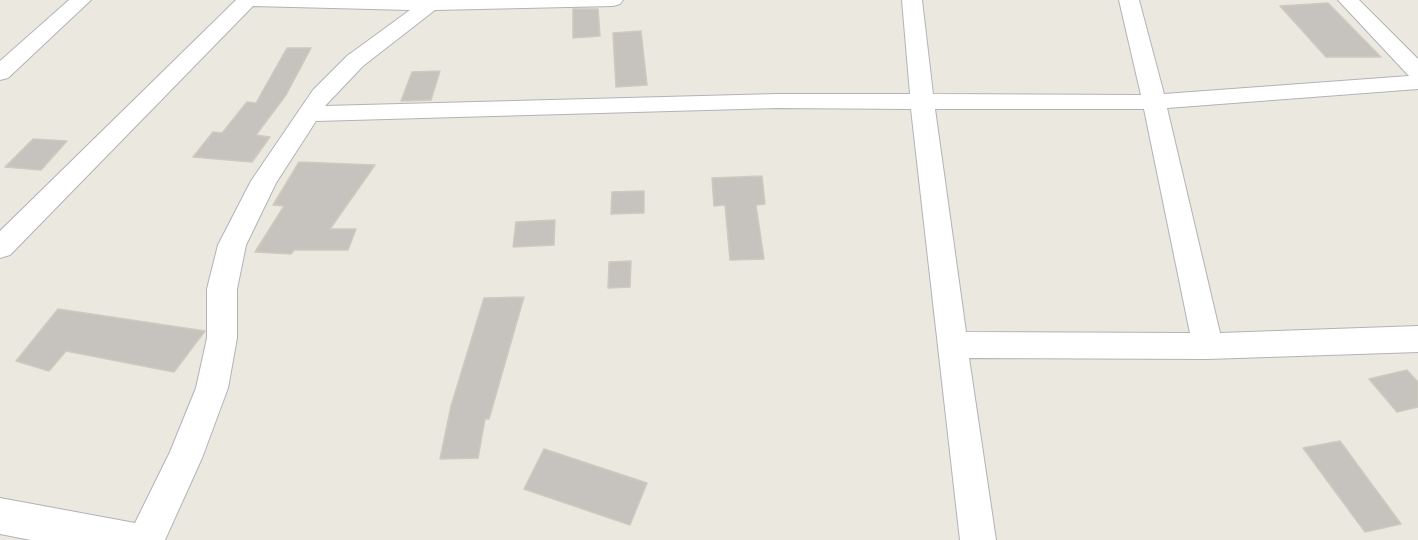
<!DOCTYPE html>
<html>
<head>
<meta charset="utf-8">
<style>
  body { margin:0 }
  canvas { display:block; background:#ebe8e0 }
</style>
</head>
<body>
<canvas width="1418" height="540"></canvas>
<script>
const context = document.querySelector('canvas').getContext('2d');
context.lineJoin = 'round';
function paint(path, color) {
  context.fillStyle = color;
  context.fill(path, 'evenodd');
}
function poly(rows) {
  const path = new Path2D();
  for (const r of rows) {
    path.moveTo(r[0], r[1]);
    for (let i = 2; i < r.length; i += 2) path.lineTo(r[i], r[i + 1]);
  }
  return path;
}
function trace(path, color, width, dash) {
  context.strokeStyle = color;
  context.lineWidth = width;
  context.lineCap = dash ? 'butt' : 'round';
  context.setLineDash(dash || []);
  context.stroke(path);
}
const building = poly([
  [1328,3,1332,7,1381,57,1326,57,1280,6,1328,3],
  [573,9,598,9,600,36,573,38,573,9],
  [641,31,647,85,616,87,613,33,641,31],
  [287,48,311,48,286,95,256,135,270,137,252,162,193,157,213,132,222,133,247,102,256,103,287,48],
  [440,71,431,100,401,101,412,72,440,71],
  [33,139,67,141,41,170,5,167,33,139],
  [299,162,375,165,330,229,356,229,348,250,294,250,291,254,255,252,284,206,273,205,299,162],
  [762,176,765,204,756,205,764,259,730,260,725,205,714,206,712,178,762,176],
  [644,191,644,213,611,214,612,192,644,191],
  [555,220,554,245,513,247,516,222,555,220],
  [631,261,630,287,608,288,609,262,631,261],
  [524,297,489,419,485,419,478,458,440,459,451,406,484,298,524,297],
  [58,309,205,331,174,372,66,351,49,371,16,361,58,309],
  [1407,370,1418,382,1418,407,1397,412,1369,379,1407,370],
  [1340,441,1401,524,1365,532,1303,448,1340,441],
  [544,449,647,483,630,525,524,489,544,449]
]);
paint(building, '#c6c3be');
trace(building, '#cfcabf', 1.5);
const minor = poly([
  [69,0,91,0,8,78,0,80,0,61,69,0],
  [236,0,623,0,620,4,613,6,435,10,363,66,325,106,777,94,910,94,902,0,922,0,933,94,1141,95,1119,0,1139,0,1164,94,1409,76,1338,0,1359,0,1418,59,1418,89,1167,108,1220,333,1418,326,1418,352,1208,359,969,358,996,540,960,540,911,109,777,108,316,121,276,183,246,245,237,289,237,338,228,388,202,458,165,540,31,540,0,534,0,498,135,523,170,452,196,388,207,338,207,289,218,245,251,181,313,90,347,56,410,10,253,6,10,255,0,258,0,231,236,0],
  [935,109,1144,109,1190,333,966,332,935,109]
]);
trace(minor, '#b1b3b7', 2);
paint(minor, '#fff');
</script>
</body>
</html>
